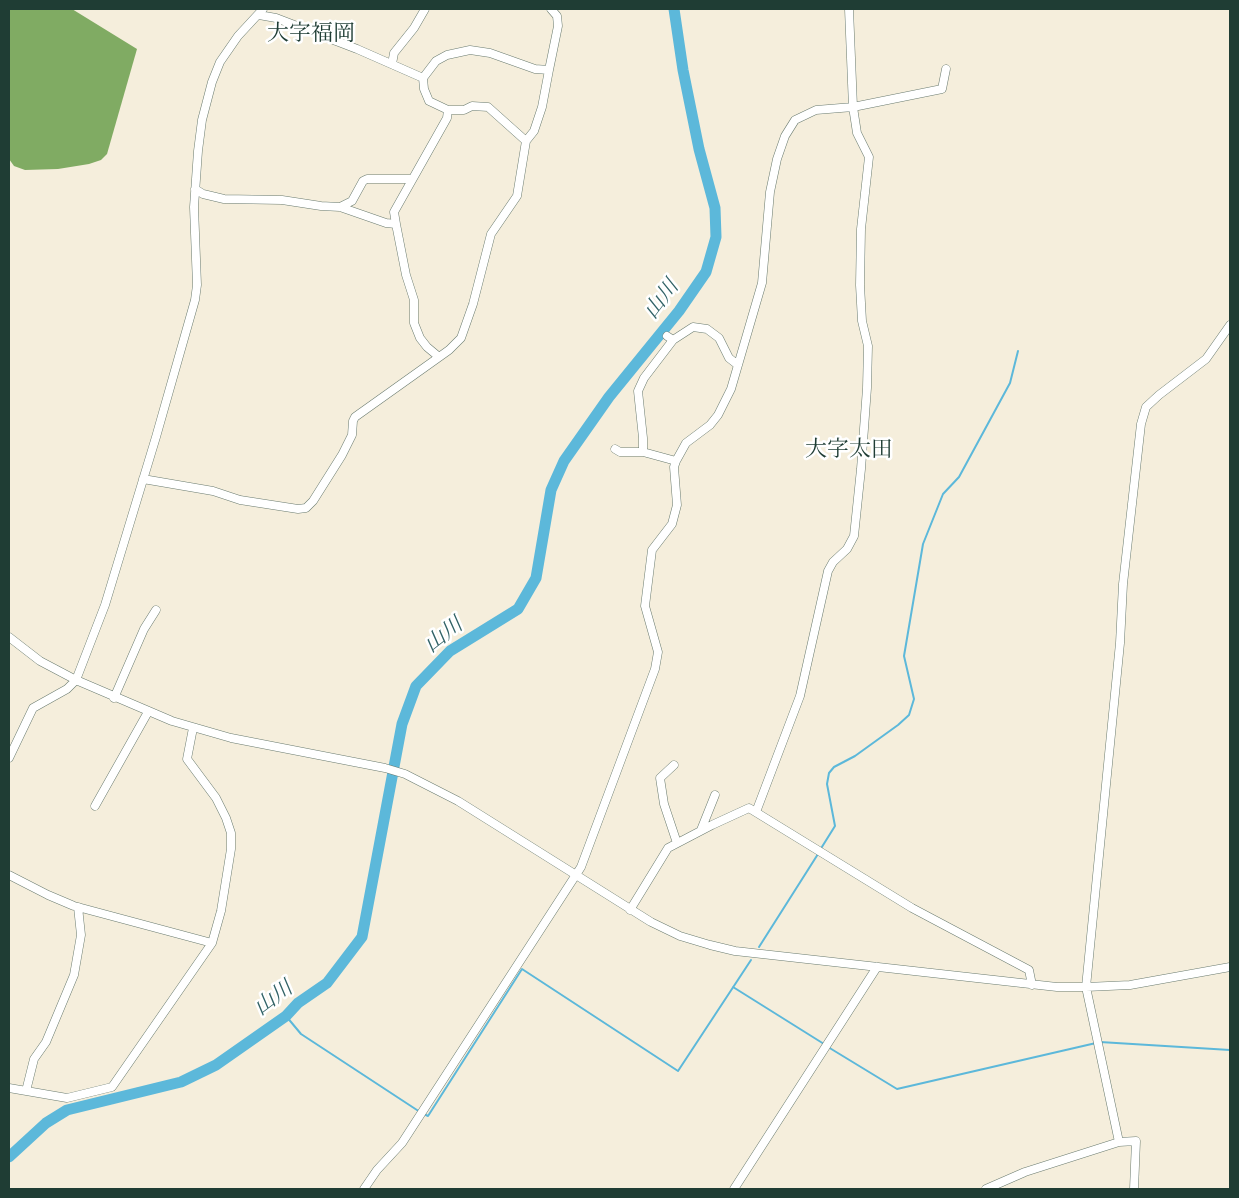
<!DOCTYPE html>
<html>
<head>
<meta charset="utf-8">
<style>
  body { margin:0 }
  #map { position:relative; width:1239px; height:1198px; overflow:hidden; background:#f5eedc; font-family:Alegreya,serif }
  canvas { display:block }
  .frame { position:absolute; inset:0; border:10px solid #1f3d34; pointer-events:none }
</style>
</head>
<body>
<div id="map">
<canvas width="1239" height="1198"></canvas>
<div class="frame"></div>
</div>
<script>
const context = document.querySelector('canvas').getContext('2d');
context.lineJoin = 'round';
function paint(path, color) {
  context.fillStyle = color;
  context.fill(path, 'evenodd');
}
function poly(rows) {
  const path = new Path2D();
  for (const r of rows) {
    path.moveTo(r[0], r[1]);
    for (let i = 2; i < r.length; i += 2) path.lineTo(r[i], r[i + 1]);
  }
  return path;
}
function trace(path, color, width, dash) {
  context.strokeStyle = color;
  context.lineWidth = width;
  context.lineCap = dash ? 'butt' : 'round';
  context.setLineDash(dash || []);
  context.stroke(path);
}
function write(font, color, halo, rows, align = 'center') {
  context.font = font + ' Alegreya,"Noto Serif JP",serif';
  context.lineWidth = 5;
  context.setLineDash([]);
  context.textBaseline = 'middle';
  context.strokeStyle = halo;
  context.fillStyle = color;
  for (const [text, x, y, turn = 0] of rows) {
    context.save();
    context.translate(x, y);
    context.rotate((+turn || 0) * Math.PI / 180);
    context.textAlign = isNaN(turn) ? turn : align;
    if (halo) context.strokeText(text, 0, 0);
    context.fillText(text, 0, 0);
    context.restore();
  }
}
paint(poly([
  [9,9,72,9,137,49,107,154,101,160,89,164,58,169,25,170,14,166,9,159]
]), '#80ab63');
trace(poly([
  [820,850,835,826,827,784,829,773,834,767,855,756,898,725,909,715,914,699,904,656,923,544,943,494,959,477,1010,383,1018,351],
  [759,947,818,854],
  [733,987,824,1044],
  [286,1016,301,1034,420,1112],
  [1100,1042,1230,1050],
  [828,1047,897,1089,1096,1043],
  [424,1114,428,1116,522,969,678,1071,751,960]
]), '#5cb8da', 2);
trace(poly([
  [9,1157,46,1123,67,1110,181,1082,216,1065,286,1016,298,1003,327,983,362,937,402,724,416,686,450,651,518,609,536,578,551,490,564,461,609,397,679,311,706,272,716,237,715,208,699,149,683,70,674,9]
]), '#5cb8da', 11);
const minor = poly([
  [259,15,276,18,357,49,423,78],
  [392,64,394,53,414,28,425,9],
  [448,110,464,110,472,106,488,107,526,141],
  [195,189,203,194,224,199,282,200,321,206,340,207,386,223,396,224,406,275,414,300,414,323,420,338,427,347,439,357],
  [340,207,352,201,363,181,367,179,412,179],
  [396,224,394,212,447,118,448,110,429,101,424,89,423,78,436,61,447,55,470,50,490,53,535,69,549,70,558,26,557,16,551,9],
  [667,336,673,340,693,327,707,329,719,338,729,358,738,365],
  [615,449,620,452,643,452,676,461],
  [643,452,643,438,638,391,644,378,673,340],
  [143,479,213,491,240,500,298,509,306,508,313,501,342,455,352,435,353,421,355,417,449,350,461,338,473,304,491,234,517,196,526,141,534,131,542,107,549,70],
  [9,637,40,661,76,680,172,721,231,738,385,768,405,774,458,801,651,922,680,936,710,945,735,951,1057,987,1086,987,1130,985,1230,967],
  [114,698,144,629,156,610],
  [9,758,33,708,67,689,76,680,105,605,156,437,195,300,197,285,194,207,198,151,202,120,212,82,220,62,238,36,263,9],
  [674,765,660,778,664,804,677,843],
  [95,806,148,712],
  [756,812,800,696,828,571,833,562,847,549,854,536,861,469,867,388,868,346,862,321,860,285,861,229,869,157,857,133,853,107,849,9],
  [701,830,715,795],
  [9,875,48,895,74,906,212,943],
  [630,910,668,848,712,825,749,808,912,908,1029,970,1032,985],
  [9,1088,67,1098,112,1087,212,943,221,911,231,849,231,833,226,818,216,798,187,759,193,728],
  [26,1091,34,1059,46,1042,74,975,81,935,78,907],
  [1119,1142,1086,987,1120,643,1123,584,1141,424,1146,407,1159,395,1206,359,1230,325],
  [364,1189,377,1170,402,1143,581,867,655,669,658,652,645,606,652,550,672,524,677,505,674,467,676,461,686,443,710,425,718,415,731,389,762,283,770,192,777,159,785,136,795,120,816,110,853,107,942,89,946,69],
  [734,1189,877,967],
  [986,1189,1025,1172,1119,1142,1136,1141,1134,1189]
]);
trace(minor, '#6a7b6f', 9);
trace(minor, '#fff', 8);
write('italic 21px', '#316266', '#fff', [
  ["山川",662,300,-53],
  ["山川",444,636,-38],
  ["山川",274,999,-37]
]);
write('22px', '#1f3d34', '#fff', [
  ["大字福岡",311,35],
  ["大字太田",849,451]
]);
</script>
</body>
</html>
